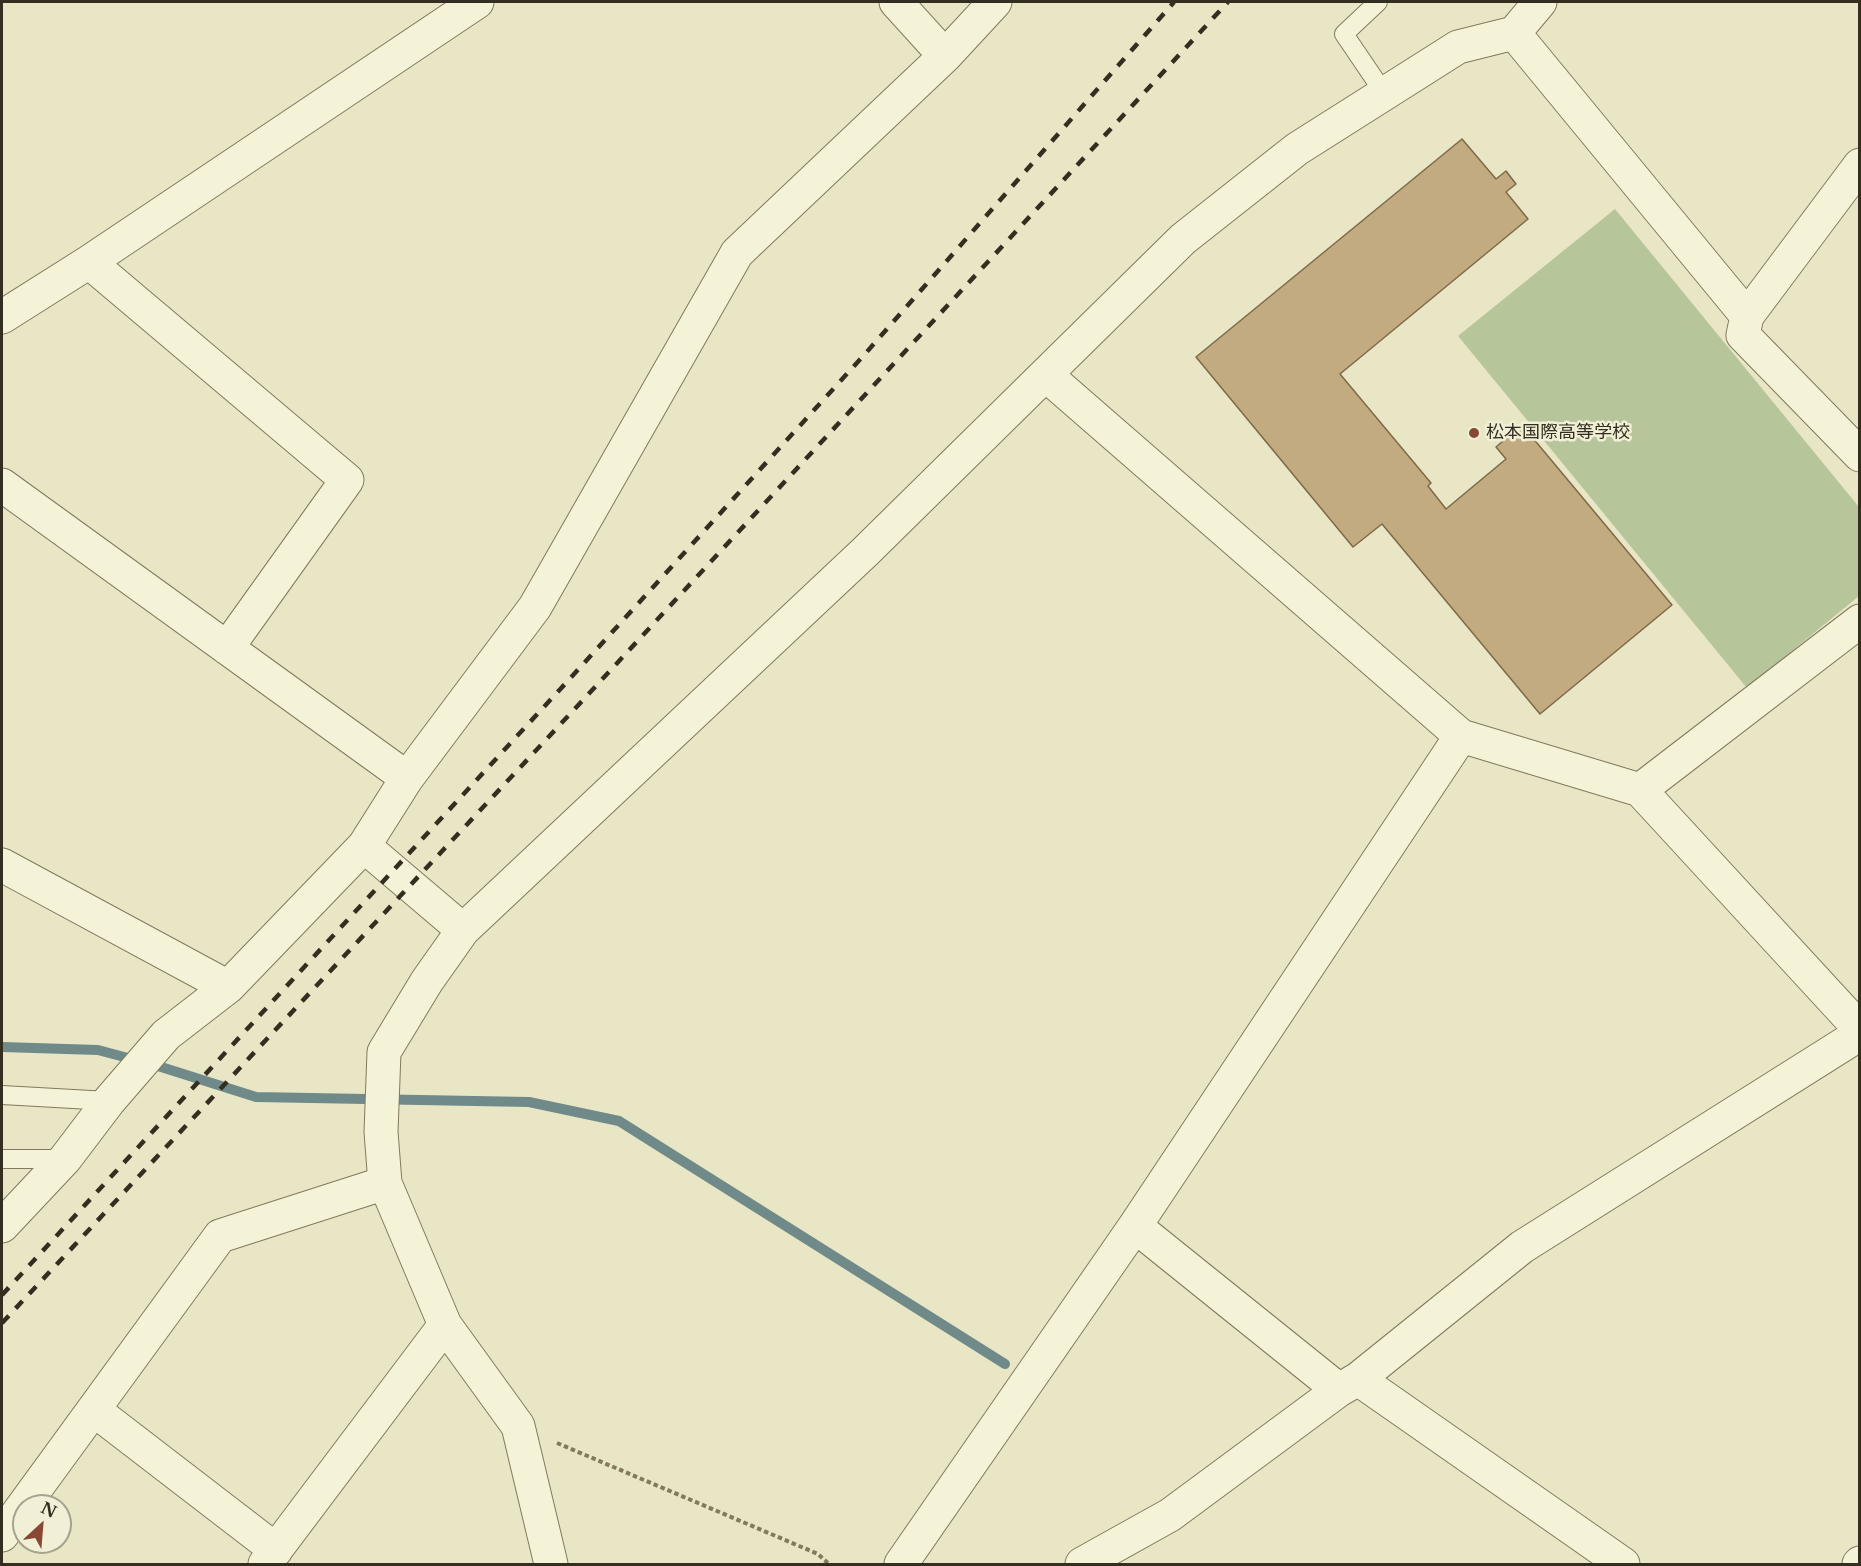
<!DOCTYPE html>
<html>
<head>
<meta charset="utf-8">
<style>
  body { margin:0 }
  #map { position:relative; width:1861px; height:1566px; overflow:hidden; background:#e9e6c6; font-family:"Libre Baskerville",serif }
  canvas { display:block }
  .frame { position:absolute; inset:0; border:3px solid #342e20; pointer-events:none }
  .north { position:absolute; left:12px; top:1494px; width:60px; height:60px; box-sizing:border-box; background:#f1efd5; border:2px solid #a5a28d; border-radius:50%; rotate:26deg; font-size:16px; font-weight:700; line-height:24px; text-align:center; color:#342e20 }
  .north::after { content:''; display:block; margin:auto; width:21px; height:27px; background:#894835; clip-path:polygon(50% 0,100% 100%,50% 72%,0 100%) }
</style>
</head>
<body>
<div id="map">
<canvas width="1861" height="1566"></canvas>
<div class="frame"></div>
<div class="north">N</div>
</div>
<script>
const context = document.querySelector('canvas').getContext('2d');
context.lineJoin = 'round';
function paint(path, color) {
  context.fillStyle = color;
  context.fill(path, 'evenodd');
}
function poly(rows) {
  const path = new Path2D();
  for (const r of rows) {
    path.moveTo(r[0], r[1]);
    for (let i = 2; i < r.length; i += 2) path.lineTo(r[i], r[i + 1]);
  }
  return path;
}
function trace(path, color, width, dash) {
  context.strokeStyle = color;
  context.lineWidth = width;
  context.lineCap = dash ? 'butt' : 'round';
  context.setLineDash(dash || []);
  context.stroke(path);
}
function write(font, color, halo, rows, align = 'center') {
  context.font = font + ' "Libre Baskerville","Noto Sans JP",serif';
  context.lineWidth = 5;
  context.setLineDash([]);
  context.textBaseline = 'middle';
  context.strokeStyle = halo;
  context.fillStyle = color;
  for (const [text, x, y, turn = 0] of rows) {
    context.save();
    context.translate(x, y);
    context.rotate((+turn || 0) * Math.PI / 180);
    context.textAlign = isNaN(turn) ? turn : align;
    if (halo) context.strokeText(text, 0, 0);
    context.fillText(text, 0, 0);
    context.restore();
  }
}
paint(poly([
  [1615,209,1859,507,1859,596,1747,688,1458,336]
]), '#b7c59b');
trace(poly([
  [2,1047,98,1050,158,1066,256,1097,529,1102,619,1121,1005,1364]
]), '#6f8a89', 10);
const building = poly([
  [1462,139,1496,179,1506,171,1516,184,1506,192,1528,219,1340,374,1431,483,1428,486,1446,509,1506,459,1496,447,1522,425,1672,605,1540,714,1382,524,1353,547,1196,357,1462,139]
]);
paint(building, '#c2ab80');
trace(building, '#7e6947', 1.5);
const service = poly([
  [1378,2,1344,34,1384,93],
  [2,1095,109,1101],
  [2,1159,65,1159]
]);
const minor = poly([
  [896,2,945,56],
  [1514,33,1747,316],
  [1860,165,1747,316,1743,335,1860,455],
  [89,262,347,480,227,648],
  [2,317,89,262,477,2],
  [1046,375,1461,736,1640,790,1860,621],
  [2,485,407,778],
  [1640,790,1860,1029],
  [364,846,463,930],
  [2,865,228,987],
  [2,1226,65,1159,109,1101,166,1035,228,987,364,846,407,778,535,607,737,253,945,56,995,2],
  [1135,1226,1339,1390],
  [1358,1379,1623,1564],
  [94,1410,276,1550],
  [2,1535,220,1236,385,1183],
  [265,1564,445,1325],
  [551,1564,518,1426,445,1325,385,1183,381,1132,384,1052,427,981,463,930,865,552,1183,239,1297,149,1458,47,1514,33,1540,2],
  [901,1564,1135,1226,1461,736],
  [1082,1564,1170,1515,1339,1390,1358,1379,1522,1247,1860,1034],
  [1859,1564,1860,1563]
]);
trace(service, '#82795e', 20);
trace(minor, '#82795e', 35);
trace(poly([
  [557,1443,818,1554,829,1564]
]), '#82795e', 4, [4.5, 3]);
trace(service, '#f4f3d8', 18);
trace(minor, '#f4f3d8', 33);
trace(poly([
  [2,1295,565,684,865,354,1174,2],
  [2,1323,583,700,1228,2]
]), '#342e20', 4.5, [10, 10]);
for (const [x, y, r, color] of [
  [1474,433,6,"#894835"]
]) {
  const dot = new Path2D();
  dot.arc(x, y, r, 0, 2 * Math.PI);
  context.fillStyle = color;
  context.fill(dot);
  trace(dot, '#f1efd5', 2);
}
write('18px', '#342e20', '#f1efd5', [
  ["松本国際高等学校",1486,433]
], 'left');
</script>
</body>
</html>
